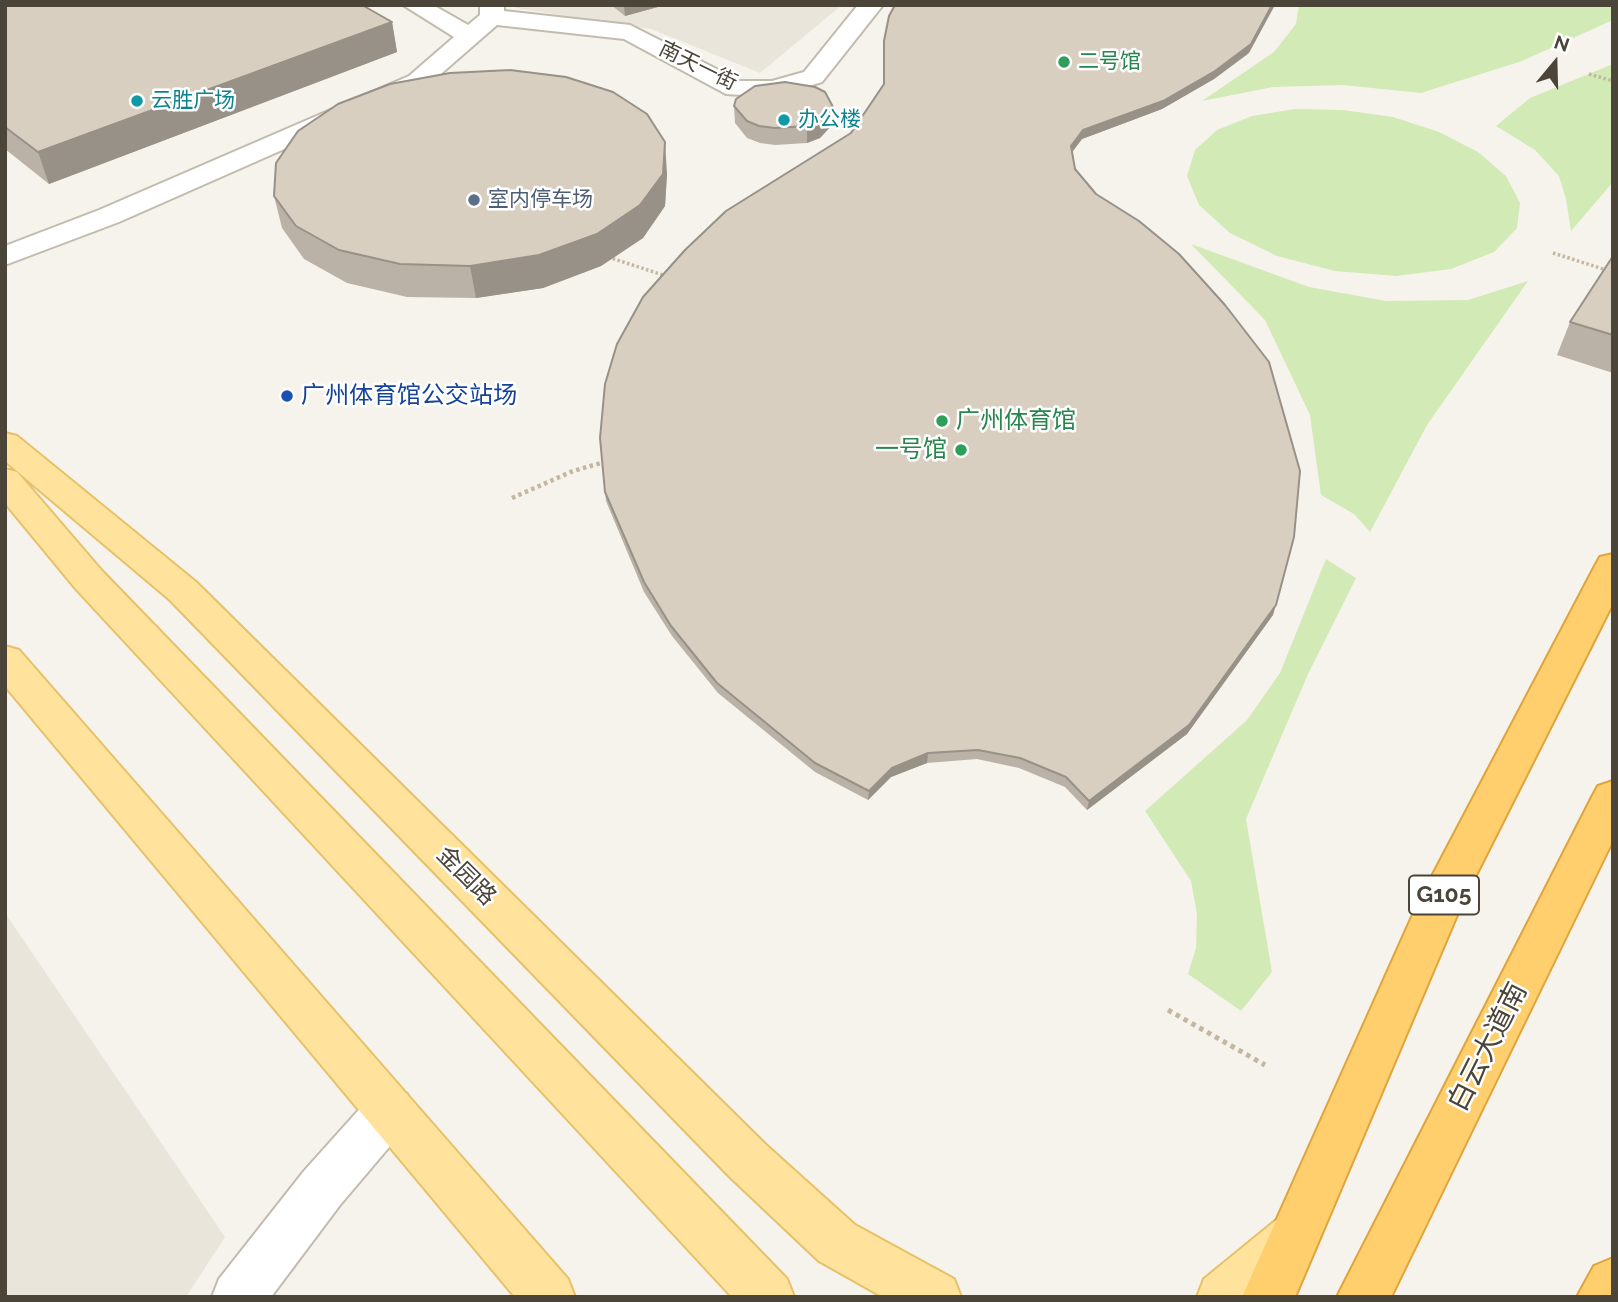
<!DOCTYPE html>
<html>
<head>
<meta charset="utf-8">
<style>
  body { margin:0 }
  #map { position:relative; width:1618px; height:1302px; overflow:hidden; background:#f6f3ec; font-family:Raleway,sans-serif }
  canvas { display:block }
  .frame { position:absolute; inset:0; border:7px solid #4b4439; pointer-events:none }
  .north { position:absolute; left:1520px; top:28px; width:70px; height:70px; -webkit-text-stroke:5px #fff; paint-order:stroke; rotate:19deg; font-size:19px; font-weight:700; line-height:28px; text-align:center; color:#4b4439 }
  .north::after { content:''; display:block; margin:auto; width:24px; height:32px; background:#4b4439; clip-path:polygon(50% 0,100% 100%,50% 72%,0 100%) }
</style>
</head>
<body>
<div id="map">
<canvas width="1618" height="1302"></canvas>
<div class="frame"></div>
<div class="north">N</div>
</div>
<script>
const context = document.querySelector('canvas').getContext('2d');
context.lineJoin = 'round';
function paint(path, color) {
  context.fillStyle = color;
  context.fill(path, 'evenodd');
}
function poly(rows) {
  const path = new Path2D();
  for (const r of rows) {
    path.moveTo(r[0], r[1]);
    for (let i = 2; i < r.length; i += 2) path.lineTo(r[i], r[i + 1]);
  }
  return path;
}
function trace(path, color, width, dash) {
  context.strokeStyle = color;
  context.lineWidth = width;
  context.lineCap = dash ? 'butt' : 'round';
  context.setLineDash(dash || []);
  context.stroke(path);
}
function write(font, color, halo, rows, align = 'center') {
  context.font = font + ' Raleway,"Noto Sans SC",sans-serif';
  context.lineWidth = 5;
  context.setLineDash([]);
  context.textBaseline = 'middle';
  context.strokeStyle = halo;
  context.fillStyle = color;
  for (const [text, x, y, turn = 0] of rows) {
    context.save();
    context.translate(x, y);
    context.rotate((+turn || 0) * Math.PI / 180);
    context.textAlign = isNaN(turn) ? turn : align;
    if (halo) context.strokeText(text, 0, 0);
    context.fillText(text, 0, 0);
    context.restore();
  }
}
paint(poly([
  [516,5,842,5,760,73,651,29,516,8],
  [5,913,225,1237,186,1297,5,1297]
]), '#eae5da');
paint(poly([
  [1299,5,1613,5,1613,20,1522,61,1421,93,1343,85,1273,87,1202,101,1274,52,1296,24],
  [1613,64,1613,182,1571,231,1566,199,1559,176,1535,150,1496,126,1530,98],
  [1295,109,1343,110,1393,117,1439,132,1478,152,1506,176,1520,203,1517,228,1494,252,1451,269,1396,276,1335,271,1277,256,1230,233,1199,205,1187,176,1195,150,1217,130,1252,116],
  [1191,244,1309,287,1386,301,1468,300,1528,281,1427,425,1370,532,1354,514,1321,495,1310,415,1265,320],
  [1326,559,1356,578,1308,674,1246,819,1272,972,1241,1011,1188,974,1196,948,1197,914,1191,881,1145,811,1247,720,1280,673]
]), '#d2eab5');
const minor = poly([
  [403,5,433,5,468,25,480,15,480,5,504,5,504,11,630,25,740,81,772,81,804,72,858,5,883,5,822,82,774,97,726,94,624,39,497,25,427,86,119,222,5,265,5,246,99,210,409,76,454,37,403,5],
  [390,1088,407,1094,414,1110,407,1126,340,1205,271,1297,212,1297,219,1279,304,1171,373,1094,390,1088]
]);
const major = poly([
  [5,433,17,436,196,582,765,1144,855,1225,954,1279,961,1297,883,1297,819,1261,729,1176,170,600,5,461,5,433],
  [5,469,17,472,102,571,787,1279,794,1297,732,1297,76,589,5,503,5,469],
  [5,646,19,650,568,1279,575,1297,515,1297,5,686,5,646],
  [1293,1213,1311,1221,1319,1238,1311,1255,1263,1297,1197,1297,1204,1279,1275,1221,1293,1213]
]);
const highway = poly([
  [1613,554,1613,603,1463,901,1295,1297,1242,1297,1419,901,1595,566,1600,557,1613,554],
  [1613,781,1613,840,1391,1297,1337,1297,1592,797,1598,786,1613,781],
  [1613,1258,1613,1297,1577,1297,1594,1266,1613,1258]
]);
trace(minor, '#c2bbae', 4);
trace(major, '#e6c16a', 4);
trace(highway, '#e0a43c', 4);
trace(poly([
  [1589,74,1613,81],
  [1553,253,1613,272],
  [608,257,666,276]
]), '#c4b79f', 3.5, [2.5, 2.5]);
trace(poly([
  [512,498,573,471,608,461]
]), '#c4b79f', 4.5, [3.5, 3.5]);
trace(poly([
  [1168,1010,1265,1065]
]), '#c4b79f', 5, [4.5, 4.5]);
paint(minor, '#fff');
paint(major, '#ffe39c');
paint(highway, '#ffcf6e');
paint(poly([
  [5,5,392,22,397,52,49,184,5,149],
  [611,5,665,5,625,16],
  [1249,53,1214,79,1162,109,1082,139,1072,152,1075,169,1273,615,1187,734,1087,810,1065,787,1019,768,977,759,927,763,891,777,868,800,815,772,718,693,672,636,644,592,606,501,600,438,605,384],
  [734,106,833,124,820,138,807,143,775,145,760,143,747,138,735,123],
  [667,174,665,206,643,238,601,266,543,288,476,298,407,297,347,283,304,259,282,228,274,196],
  [1613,256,1613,373,1557,355,1570,322]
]), '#bab2a6');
paint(poly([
  [624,5,665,5,625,16],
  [1272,5,1275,5,1249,53,1214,79,1162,109,1082,139,1070,155,1071,146,1083,130],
  [392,22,397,52,49,184,38,152],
  [833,107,833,124,820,138,807,143,807,126],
  [665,142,667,174,665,206,643,238,601,266,543,288,476,298,470,266],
  [1276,605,1273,615,1187,734,1087,810,1089,801],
  [928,753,927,763,891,777,868,800,869,791,892,768]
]), '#979187');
const building = poly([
  [5,5,362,5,392,22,38,152,5,127,5,5],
  [895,5,1272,5,1251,44,1215,71,1163,101,1083,130,1071,146,1075,169,1096,194,1139,221,1179,254,1225,305,1269,362,1300,471,1294,537,1276,605,1189,725,1089,801,1066,777,1020,758,978,750,928,753,892,768,869,791,815,763,717,683,671,626,644,582,605,492,600,438,605,384,617,344,643,297,685,250,726,211,851,133,884,84,884,41,889,16,895,5],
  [510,70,566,77,613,92,647,114,665,142,663,174,640,205,597,234,539,255,470,266,400,264,339,250,296,226,274,196,276,163,298,131,338,104,390,84,450,73,510,70],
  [785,82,815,87,825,92,833,107,820,121,807,126,775,128,759,126,747,121,734,106,736,99,755,86,785,82],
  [1613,256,1613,335,1570,322,1613,256]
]);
paint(building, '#d8cfc1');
trace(building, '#979187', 2);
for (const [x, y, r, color] of [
  [1064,62,7,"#2e9e5b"],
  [137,101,7,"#0f9aa8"],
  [784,120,7,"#0f9aa8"],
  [474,200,7,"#5c6f8a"],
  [287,396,7,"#1a4fb4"],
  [942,421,7,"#2e9e5b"],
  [961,450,7,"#2e9e5b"]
]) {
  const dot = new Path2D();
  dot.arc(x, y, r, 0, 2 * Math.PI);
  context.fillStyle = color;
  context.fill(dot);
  trace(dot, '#fff', 2.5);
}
write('21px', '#27864d', '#fff', [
  ["二号馆",1078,62]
], 'left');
write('21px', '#4b4439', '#fff', [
  ["南天一街",698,66,26]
]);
write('21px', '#0d838f', '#fff', [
  ["云胜广场",151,101],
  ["办公楼",798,120]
], 'left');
write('21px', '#4e5e75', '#fff', [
  ["室内停车场",488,200]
], 'left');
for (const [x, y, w] of [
  [1444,895,70]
]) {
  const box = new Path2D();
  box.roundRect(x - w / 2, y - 19.5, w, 39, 5);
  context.fillStyle = '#fff';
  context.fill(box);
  trace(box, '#4b4439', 2);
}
write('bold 23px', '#4b4439', null, [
  ["G105",1444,895]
]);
write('24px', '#164399', '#fff', [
  ["广州体育馆公交站场",301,396]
], 'left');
write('24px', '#27864d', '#fff', [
  ["广州体育馆",956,421],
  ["一号馆",947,450,"right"]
], 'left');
write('24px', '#4b4439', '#fff', [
  ["金园路",466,876,45]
]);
write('28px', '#4b4439', '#fff', [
  ["白云大道南",1488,1047,-63]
]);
</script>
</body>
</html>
